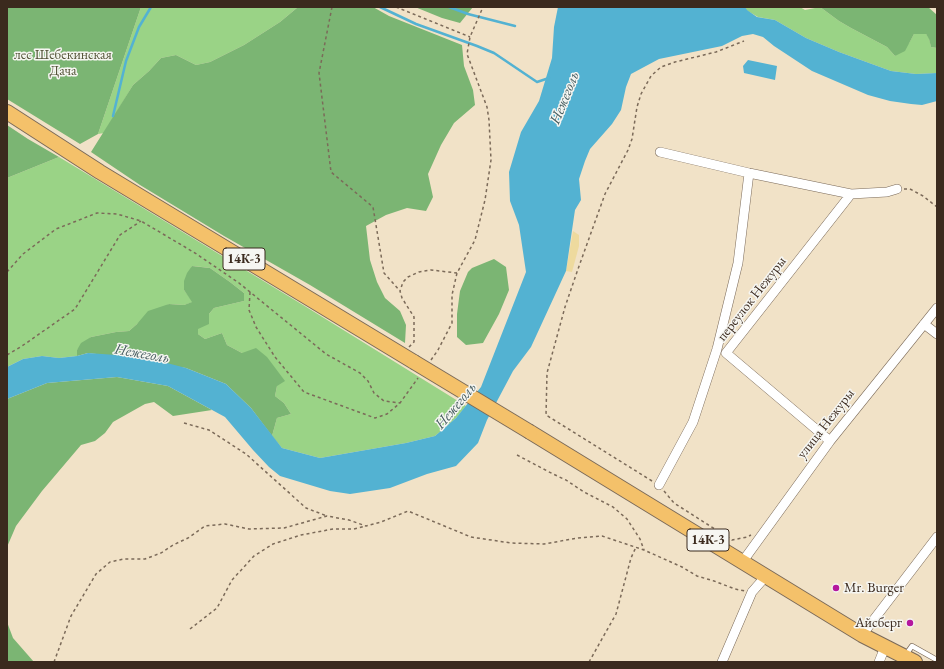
<!DOCTYPE html>
<html>
<head>
<meta charset="utf-8">
<style>
  body { margin:0 }
  #map { position:relative; width:944px; height:669px; overflow:hidden; background:#f1e2c7; font-family:"EB Garamond",serif }
  canvas { display:block }
  .frame { position:absolute; inset:0; border:8px solid #3b2a1e; pointer-events:none }
</style>
</head>
<body>
<div id="map">
<canvas width="944" height="669"></canvas>
<div class="frame"></div>
</div>
<script>
const context = document.querySelector('canvas').getContext('2d');
context.lineJoin = 'round';
function paint(path, color) {
  context.fillStyle = color;
  context.fill(path, 'evenodd');
}
function poly(rows) {
  const path = new Path2D();
  for (const r of rows) {
    path.moveTo(r[0], r[1]);
    for (let i = 2; i < r.length; i += 2) path.lineTo(r[i], r[i + 1]);
  }
  return path;
}
function trace(path, color, width, dash) {
  context.strokeStyle = color;
  context.lineWidth = width;
  context.lineCap = dash ? 'butt' : 'round';
  context.setLineDash(dash || []);
  context.stroke(path);
}
function write(font, color, halo, rows, align = 'center') {
  context.font = font + ' "EB Garamond",serif';
  context.lineWidth = 3;
  context.setLineDash([]);
  context.textBaseline = 'middle';
  context.strokeStyle = halo;
  context.fillStyle = color;
  for (const [text, x, y, turn = 0] of rows) {
    context.save();
    context.translate(x, y);
    context.rotate((+turn || 0) * Math.PI / 180);
    context.textAlign = isNaN(turn) ? turn : align;
    if (halo) context.strokeText(text, 0, 0);
    context.fillText(text, 0, 0);
    context.restore();
  }
}
paint(poly([
  [141,7,298,7,280,22,244,45,210,62,196,65,176,55,161,58,149,71,133,85,104,133,98,134],
  [745,7,800,7,805,10,820,7,839,21,851,28,887,47,895,56,909,43,914,34,926,34,929,38,931,47,937,48,937,73,916,74,891,71,839,52,806,38,775,20,758,17,746,10],
  [59,157,303,305,466,406,456,418,435,436,406,443,320,458,282,448,272,436,277,418,291,414,284,403,275,396,277,386,242,353,227,345,222,333,205,339,198,334,197,329,209,314,214,308,244,301,244,293,230,282,210,268,202,267,192,266,184,290,193,302,184,305,169,304,137,324,129,331,116,332,91,337,77,350,77,356,59,358,42,356,23,359,7,367,7,178]
]), '#9ad386');
paint(poly([
  [7,7,141,7,98,134,80,144,7,99],
  [298,7,373,7,389,16,462,45,464,66,473,90,475,105,454,123,441,145,428,174,433,197,426,211,407,208,386,215,366,226,370,260,377,282,385,298,400,311,406,325,405,343,310,285,224,236,140,185,91,152,133,85,149,71,161,58,176,55,196,65,210,62,244,45,280,22],
  [415,7,473,7,460,23,442,18],
  [820,7,928,7,937,15,937,48,931,47,929,39,926,34,914,34,905,51,895,56,887,47,851,28,839,21],
  [7,125,28,139,59,157,7,178],
  [494,259,506,267,509,290,499,314,483,343,466,345,457,337,457,314,460,291,468,272,472,268],
  [192,266,210,268,230,282,244,293,244,301,214,308,209,314,209,324,198,329,198,334,205,339,222,333,227,345,242,353,256,348,267,357,285,381,277,386,275,396,284,403,291,414,277,418,272,436,251,408,226,384,186,368,113,356,88,353,77,356,77,350,81,343,91,337,116,332,129,331,137,324,148,311,169,304,184,305,192,302,184,290,184,281,187,273],
  [117,377,168,386,212,410,173,416,154,402,145,404,113,422,105,433,95,441,81,445,42,491,16,526,7,547,7,399,47,383],
  [7,622,13,638,34,662,7,662]
]), '#7bb573');
paint(poly([
  [573,231,579,235,579,246,572,272,566,271]
]), '#eeda9e');
paint(poly([
  [558,7,745,7,747,10,757,17,775,20,806,38,839,52,891,71,916,74,937,73,937,101,922,105,911,104,890,101,868,95,812,71,774,46,763,37,753,34,742,36,722,46,659,59,631,74,626,87,621,110,612,124,590,149,585,161,579,179,581,200,575,210,566,271,531,347,513,371,487,420,478,443,456,466,427,474,390,488,350,494,330,491,280,476,269,467,253,450,225,417,168,386,117,377,47,383,7,399,7,367,23,359,42,356,59,358,77,356,88,353,144,357,186,368,226,384,251,408,282,448,320,458,406,443,435,436,456,418,481,387,526,272,519,225,510,201,509,172,521,132,539,101,552,58,554,27],
  [748,60,777,66,775,80,744,73,743,66]
]), '#53b2d2');
trace(poly([
  [380,7,416,24,477,46,494,53,537,82,549,78],
  [449,7,468,14,515,26],
  [113,116,126,61,139,27,151,7]
]), '#53b2d2', 2.5);
const service = poly([
  [905,656,912,646,937,660]
]);
const minor = poly([
  [660,152,749,173,851,194,887,192,897,189],
  [924,324,937,334],
  [830,441,726,353,851,194],
  [659,485,693,422,717,349,738,263,749,173],
  [743,561,830,441,937,308],
  [862,635,937,537],
  [722,662,752,592,766,576],
  [879,662,885,647]
]);
const primary = poly([
  [7,112,100,172,414,362],
  [530,432,862,635,915,662]
]);
trace(service, '#7b6a59', 6);
trace(minor, '#7b6a59', 10);
trace(primary, '#7b6a59', 16);
trace(poly([
  [332,7,319,73,331,172,373,207,384,273,400,291],
  [396,7,470,37],
  [904,189,910,189,923,196,937,207],
  [7,272,23,254,56,229,97,213,117,214,141,221,195,253,239,283,326,354,360,373,368,381,374,393,384,401,400,403],
  [250,292,249,310,256,327,275,357,304,392,375,418,387,414,400,403,418,378],
  [409,347,414,342,414,317,402,298,400,291,403,282,408,277,419,272,431,270,457,273],
  [7,355,22,346,75,309,120,235,141,221],
  [431,360,438,350,452,323,452,295,457,273,475,240,485,200,491,160,489,120,487,107,467,54,470,37,483,7],
  [184,423,209,430,246,454,306,508,327,516],
  [517,455,553,474,566,480,584,492,613,507,627,519,640,539,644,550],
  [652,481,546,415,547,373,565,307,578,269,605,194,628,150,632,139,637,107,641,94,651,76,661,67,675,62,716,52,744,41],
  [664,491,674,503,732,540,747,537,751,535],
  [190,629,217,608,232,580,254,556,273,544,301,535,333,529,354,529,366,526],
  [54,662,71,616,96,574,110,562,124,559,145,559,161,553,173,545,188,538,205,526,225,524,249,529,284,528,327,516,349,520,366,526,381,522,408,511,471,537,511,543,544,544,578,538,602,536,644,550,682,567,697,576,714,581,735,589,745,591],
  [589,662,616,614,631,558,636,547]
]), '#7b6a59', 1.5, [3, 3]);
trace(service, '#fff', 4.5);
trace(minor, '#fff', 9);
trace(primary, '#f4c16a', 14);
const primaryBridge = poly([
  [414,362,530,432]
]);
trace(primaryBridge, '#7b6a59', 16, []);
trace(primaryBridge, '#f4c16a', 14);
for (const [x, y, r, color] of [
  [836,588,4,"#b5179e"],
  [910,623,4,"#b5179e"]
]) {
  const dot = new Path2D();
  dot.arc(x, y, r, 0, 2 * Math.PI);
  context.fillStyle = color;
  context.fill(dot);
  trace(dot, '#f6f6f2', 1.5);
}
for (const [x, y, w] of [
  [244,259,42],
  [708,540,42]
]) {
  const box = new Path2D();
  box.roundRect(x - w / 2, y - 11, w, 22, 3);
  context.fillStyle = '#f6f6f2';
  context.fill(box);
  trace(box, '#3b2a1e', 1);
}
write('bold 13px', '#3b2a1e', null, [
  ["14К-3",244,259],
  ["14К-3",708,540]
]);
write('14px', '#535438', '#f6f6f2', [
  ["лес Шебекинская",63,55],
  ["Дача",63,71]
]);
write('14px', '#3b2a1e', '#f6f6f2', [
  ["переулок Нежуры",752,299,-52],
  ["улица Нежуры",826,424,-52]
]);
write('14px', '#3b2a1e', '#f6f6f2', [
  ["Mr. Burger",844,588],
  ["Айсберг",902,623,"right"]
], 'left');
write('italic 15px', '#435a5d', '#f6f6f2', [
  ["Нежеголь",565,98,-68],
  ["Нежеголь",142,354,10],
  ["Нежеголь",456,406,-50]
]);
</script>
</body>
</html>
